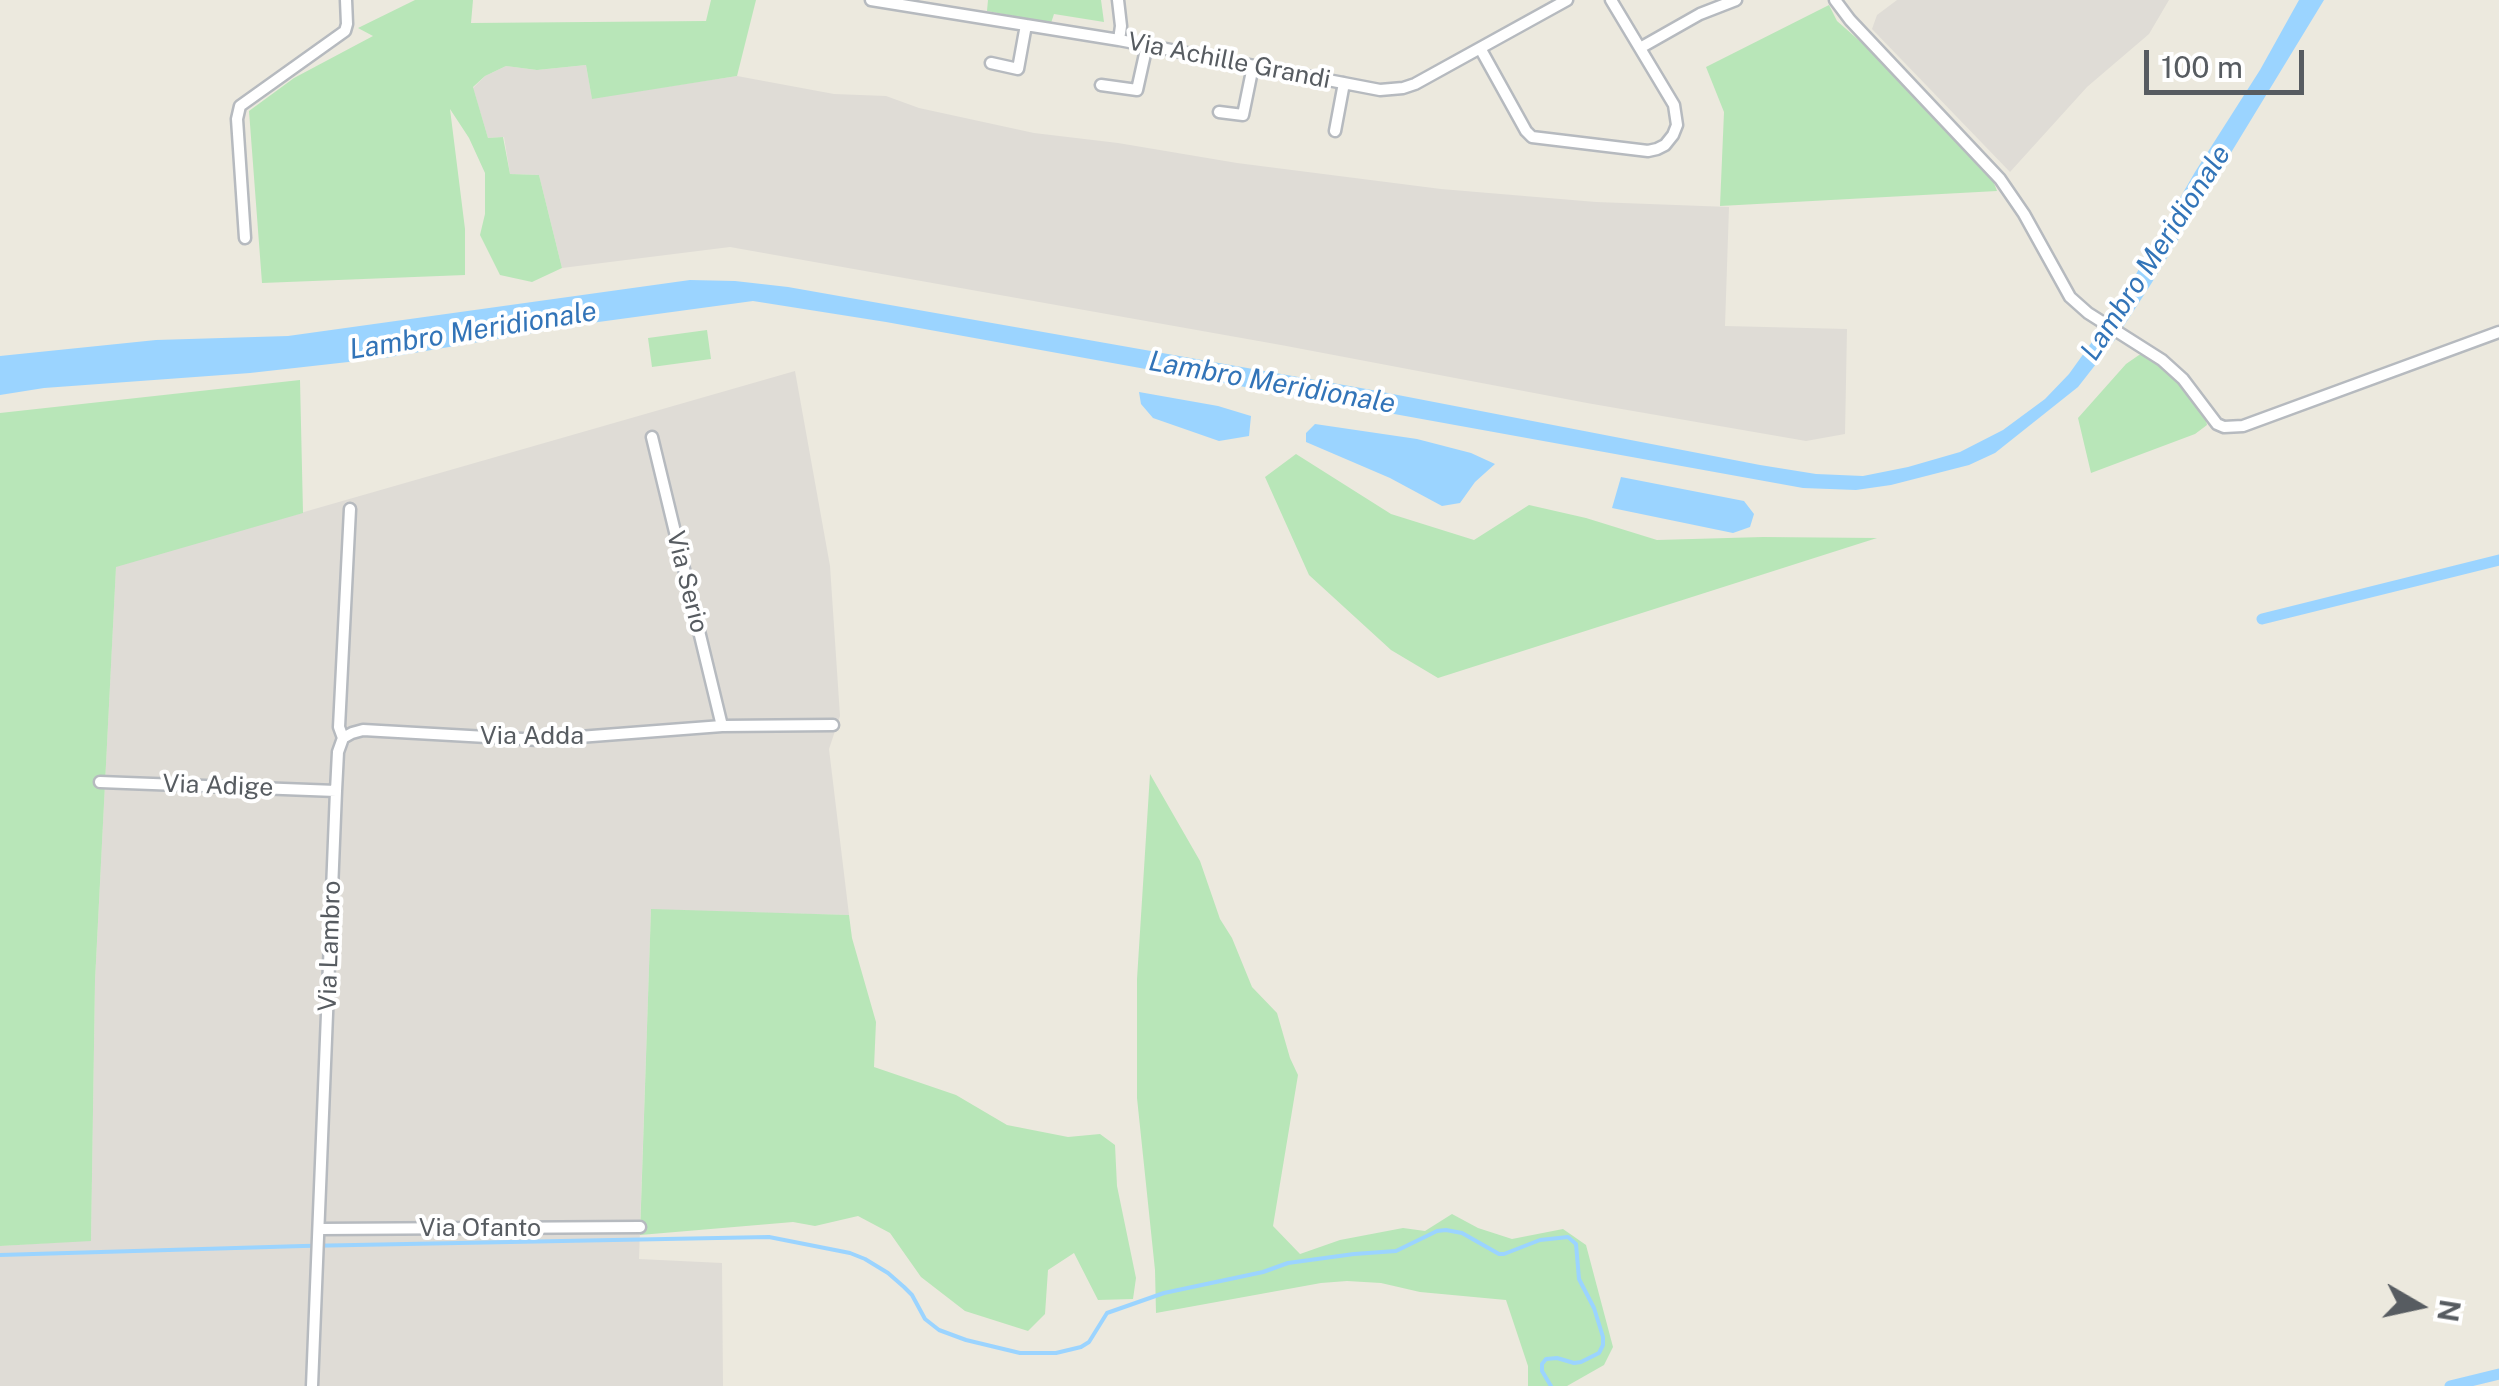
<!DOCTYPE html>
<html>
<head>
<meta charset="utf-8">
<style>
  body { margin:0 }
  #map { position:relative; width:2499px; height:1386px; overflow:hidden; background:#ece9de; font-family:"Public Sans",sans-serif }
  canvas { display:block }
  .north { position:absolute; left:2369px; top:1256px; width:100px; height:100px; -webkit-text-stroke:8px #fff; paint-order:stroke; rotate:99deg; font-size:28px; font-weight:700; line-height:40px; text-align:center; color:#575c61 }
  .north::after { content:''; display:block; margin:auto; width:35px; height:45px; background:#575c61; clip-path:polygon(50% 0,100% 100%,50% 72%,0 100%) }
  .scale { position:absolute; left:2144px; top:50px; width:160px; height:45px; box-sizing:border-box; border:5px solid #575c61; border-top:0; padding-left:12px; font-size:30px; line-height:35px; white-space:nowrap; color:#575c61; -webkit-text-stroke:8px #fff; paint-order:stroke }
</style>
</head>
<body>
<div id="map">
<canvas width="2499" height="1386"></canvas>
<div class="north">N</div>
<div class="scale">100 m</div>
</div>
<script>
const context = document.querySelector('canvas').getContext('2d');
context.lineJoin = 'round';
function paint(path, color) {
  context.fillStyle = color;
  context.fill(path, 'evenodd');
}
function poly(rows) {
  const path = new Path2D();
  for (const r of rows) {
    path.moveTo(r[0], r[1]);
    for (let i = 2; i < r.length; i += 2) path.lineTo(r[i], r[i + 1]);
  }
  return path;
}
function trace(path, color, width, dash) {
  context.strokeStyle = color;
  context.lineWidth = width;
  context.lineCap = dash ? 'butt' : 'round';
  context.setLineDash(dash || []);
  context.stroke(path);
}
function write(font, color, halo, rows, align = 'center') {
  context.font = font + ' "Public Sans",sans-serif';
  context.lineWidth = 8;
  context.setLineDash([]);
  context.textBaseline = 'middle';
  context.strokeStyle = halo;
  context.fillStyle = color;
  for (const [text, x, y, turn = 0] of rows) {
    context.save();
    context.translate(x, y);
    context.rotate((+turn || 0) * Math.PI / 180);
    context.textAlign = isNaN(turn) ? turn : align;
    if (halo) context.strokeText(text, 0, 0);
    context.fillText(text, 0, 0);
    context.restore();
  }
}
paint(poly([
  [1897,0,2169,0,2149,34,2087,87,2010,172,1872,29,1877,15],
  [586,65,592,98,737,76,834,94,886,96,919,108,1034,133,1118,143,1237,163,1441,189,1596,202,1729,207,1725,326,1847,329,1845,434,1806,441,1587,403,1281,345,730,247,562,268,539,175,510,174,504,137,488,138,473,88,485,76,506,66,537,70],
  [795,371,830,566,840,716,829,749,849,915,651,910,639,1259,722,1263,723,1386,0,1386,0,1246,91,1240,95,981,116,566]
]), '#dfdcd6');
paint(poly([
  [415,0,473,0,471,23,706,21,711,0,756,0,737,76,592,99,586,65,537,70,506,66,485,76,473,87,488,138,503,137,510,174,539,175,562,268,532,282,500,275,480,235,485,214,485,173,469,138,450,109,465,229,465,275,262,283,249,111,294,78,373,36,358,28],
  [988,0,1101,0,1104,22,1054,14,1051,23,987,11],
  [1829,5,1837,21,1903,79,1960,145,1991,175,1997,191,1720,206,1724,112,1706,67],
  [707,330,711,359,652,367,648,338],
  [2148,354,2174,376,2205,416,2207,425,2195,434,2091,473,2078,418,2126,364,2139,355],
  [300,380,303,513,116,567,95,981,91,1241,0,1246,0,413],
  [1296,454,1391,514,1474,540,1529,505,1586,518,1657,540,1763,537,1877,538,1438,678,1391,650,1309,575,1265,477],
  [1150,774,1200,861,1220,919,1232,938,1252,987,1277,1013,1290,1058,1298,1075,1273,1226,1300,1254,1340,1240,1403,1228,1425,1231,1452,1214,1478,1228,1512,1239,1563,1229,1586,1245,1613,1347,1604,1365,1567,1386,1528,1386,1528,1366,1506,1300,1420,1292,1381,1283,1347,1281,1321,1283,1156,1313,1155,1270,1137,1098,1137,979],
  [651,909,849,915,852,938,876,1022,874,1067,956,1095,1007,1125,1068,1137,1100,1134,1115,1145,1117,1186,1136,1278,1133,1299,1098,1300,1074,1253,1048,1270,1045,1314,1028,1331,965,1311,921,1277,890,1233,858,1216,815,1226,793,1222,640,1235]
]), '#b8e6b8');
paint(poly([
  [2299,0,2324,0,2151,284,2114,341,2078,387,1995,453,1969,465,1891,485,1856,490,1803,488,886,322,753,301,591,323,384,358,250,373,44,388,0,395,0,356,156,340,288,336,690,280,735,281,788,287,1372,390,1760,465,1816,474,1863,476,1908,467,1960,452,2003,430,2045,399,2069,374,2117,307,2195,172,2260,70],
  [1139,392,1218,406,1251,416,1249,436,1219,441,1153,418,1141,404],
  [1315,424,1417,439,1471,453,1495,464,1475,482,1460,503,1442,506,1390,478,1306,442,1306,433],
  [1621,477,1744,501,1754,514,1750,527,1733,533,1612,508]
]), '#9bd4ff');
trace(poly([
  [0,1255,303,1246,769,1237,850,1253,865,1259,888,1273,904,1287,912,1295,925,1319,939,1330,966,1340,1020,1353,1056,1353,1081,1347,1089,1342,1107,1313,1164,1293,1263,1272,1288,1263,1354,1254,1396,1251,1437,1231,1446,1230,1462,1233,1499,1254,1504,1254,1540,1240,1568,1237,1576,1244,1579,1279,1594,1308,1603,1337,1603,1345,1599,1353,1581,1362,1574,1363,1557,1358,1546,1359,1542,1364,1542,1371,1551,1386]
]), '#9bd4ff', 4);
trace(poly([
  [2262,619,2499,560],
  [2450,1386,2499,1374]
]), '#9bd4ff', 11);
const minor = poly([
  [871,0,1119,40,1380,90,1403,88,1415,84,1567,0],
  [1118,0,1121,26,1119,40],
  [1835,0,1850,20,2000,179,2024,214,2070,297,2088,313,2162,360,2183,379,2217,424,2224,427,2243,426,2499,332],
  [1480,48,1526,131,1532,137,1648,151,1657,149,1665,145,1673,135,1677,125,1674,105,1611,0],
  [1640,48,1700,14,1736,0],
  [991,63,1018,69,1026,25],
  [1101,85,1137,90,1147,45],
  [1219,112,1243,115,1253,66],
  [1335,131,1344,83],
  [245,238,237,119,240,106,345,31,347,24,346,0],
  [652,437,722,726],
  [343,738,352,733,363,730,540,740,722,726,833,725],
  [100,782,336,791],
  [320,1229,640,1227],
  [312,1386,336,791,338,752,343,738,339,727,350,509]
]);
trace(minor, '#b6babf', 15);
trace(minor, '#fff', 10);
write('25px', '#575c61', '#fff', [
  ["Via Achille Grandi",1229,61,11],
  ["Via Serio",687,582,76],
  ["Via Adda",532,736],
  ["Via Adige",218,786,2],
  ["Via Lambro",330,946,-88],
  ["Via Ofanto",480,1228]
]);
write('italic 28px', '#3274b8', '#fff', [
  ["Lambro Meridionale",2156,253,-57],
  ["Lambro Meridionale",473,331,-9],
  ["Lambro Meridionale",1272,383,10]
]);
</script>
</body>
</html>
